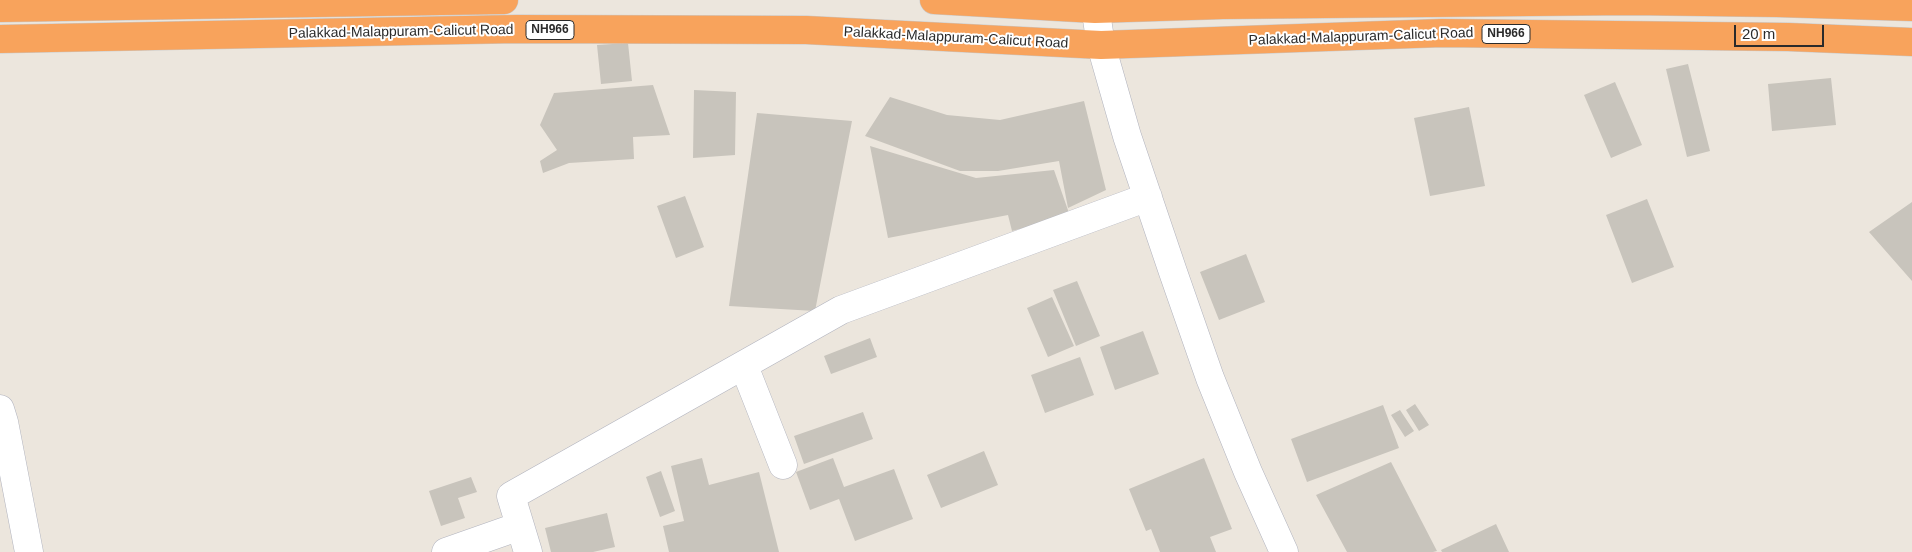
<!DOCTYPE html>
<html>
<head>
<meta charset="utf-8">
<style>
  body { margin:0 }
  #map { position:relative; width:1912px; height:552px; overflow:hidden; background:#ece6dd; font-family:Helvetica,sans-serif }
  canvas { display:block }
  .scale { position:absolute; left:1734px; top:25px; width:90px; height:22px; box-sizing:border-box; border:2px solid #2b2b2b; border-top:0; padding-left:6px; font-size:15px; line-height:18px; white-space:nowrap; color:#2b2b2b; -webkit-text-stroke:4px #fff; paint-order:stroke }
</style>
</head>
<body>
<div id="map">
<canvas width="1912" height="552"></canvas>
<div class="scale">20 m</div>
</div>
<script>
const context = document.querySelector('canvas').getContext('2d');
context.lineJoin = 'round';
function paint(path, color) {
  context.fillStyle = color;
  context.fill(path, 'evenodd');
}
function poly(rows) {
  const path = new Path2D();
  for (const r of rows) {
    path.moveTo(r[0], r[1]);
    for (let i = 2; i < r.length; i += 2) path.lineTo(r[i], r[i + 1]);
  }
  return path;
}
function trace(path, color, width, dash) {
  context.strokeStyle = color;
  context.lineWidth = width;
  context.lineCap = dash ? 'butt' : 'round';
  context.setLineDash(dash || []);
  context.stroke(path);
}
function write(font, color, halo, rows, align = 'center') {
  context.font = font + ' Helvetica,sans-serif';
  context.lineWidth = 4;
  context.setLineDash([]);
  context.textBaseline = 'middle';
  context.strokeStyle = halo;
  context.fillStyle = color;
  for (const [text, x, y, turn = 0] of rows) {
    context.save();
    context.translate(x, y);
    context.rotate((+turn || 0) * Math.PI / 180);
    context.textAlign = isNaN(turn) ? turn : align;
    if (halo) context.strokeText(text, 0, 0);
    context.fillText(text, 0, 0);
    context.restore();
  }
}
paint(poly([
  [628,43,632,81,601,84,597,45],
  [1688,64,1710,151,1687,157,1666,69],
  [1831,78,1836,125,1772,131,1768,84],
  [1615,82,1642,145,1611,158,1584,95],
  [653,85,670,135,633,137,634,159,569,163,543,173,540,161,557,150,540,125,554,93],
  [694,90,736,92,735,155,693,158],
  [890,97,947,115,1000,120,1084,101,1106,190,1068,208,1059,161,998,171,960,171,865,136],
  [1469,107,1485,186,1430,196,1414,118],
  [757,113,852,121,815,311,729,306],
  [870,146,976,178,1054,170,1070,216,1012,231,1008,215,888,238],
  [685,196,704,247,676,258,657,206],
  [1647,199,1674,267,1632,283,1606,215],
  [1912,202,1912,281,1869,232],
  [1246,254,1265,302,1219,320,1200,272],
  [1077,281,1100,336,1076,346,1053,290],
  [1052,297,1074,346,1048,357,1027,308],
  [1143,331,1159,374,1115,390,1100,347],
  [870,338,877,357,831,374,824,356],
  [1080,357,1094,395,1045,413,1031,375],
  [1415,404,1429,425,1419,431,1406,410],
  [1383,405,1399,448,1307,482,1291,439],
  [1400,410,1414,431,1405,437,1391,415],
  [863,412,873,439,804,464,794,436],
  [984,451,998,485,941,508,927,475],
  [702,458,709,485,759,472,779,552,669,552,663,526,684,521,671,466],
  [833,458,844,487,894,469,913,519,855,541,839,499,810,510,796,472],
  [1204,458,1232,529,1210,537,1216,552,1160,552,1151,529,1146,531,1129,489],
  [1391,462,1437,551,1433,552,1347,552,1316,495],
  [661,471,675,511,660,517,646,477],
  [471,477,477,492,458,498,465,518,441,526,429,491],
  [607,513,615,547,593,552,551,552,545,528],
  [1496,524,1509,552,1442,552,1441,550]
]), '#c8c4bc');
const minor = poly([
  [1094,0,1101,45,1127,136,1173,272,1210,378,1248,472,1284,552],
  [744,366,783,465],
  [0,409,4,422,29,552],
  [446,552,520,526],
  [528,552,511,496,841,310,1148,197]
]);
const highway = poly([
  [934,0,1095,9,1223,5,1631,1,1777,3,1912,7],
  [0,8,504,0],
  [0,39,517,29,806,30,1101,45,1442,33,1788,37,1912,42]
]);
trace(minor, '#b1b3be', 29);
trace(highway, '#c8c8c8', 29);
trace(minor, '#fff', 28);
trace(highway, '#f8a35c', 28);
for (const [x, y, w] of [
  [550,30,48],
  [1506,34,48]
]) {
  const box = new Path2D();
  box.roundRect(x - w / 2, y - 9.5, w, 19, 4);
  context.fillStyle = '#fff';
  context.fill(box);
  trace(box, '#2b2b2b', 1);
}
write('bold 12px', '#2b2b2b', null, [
  ["NH966",550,30],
  ["NH966",1506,34]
]);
write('14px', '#2b2b2b', '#fff', [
  ["Palakkad-Malappuram-Calicut Road",401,32,-1],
  ["Palakkad-Malappuram-Calicut Road",1361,37,-2],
  ["Palakkad-Malappuram-Calicut Road",956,38,3]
]);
</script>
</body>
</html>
